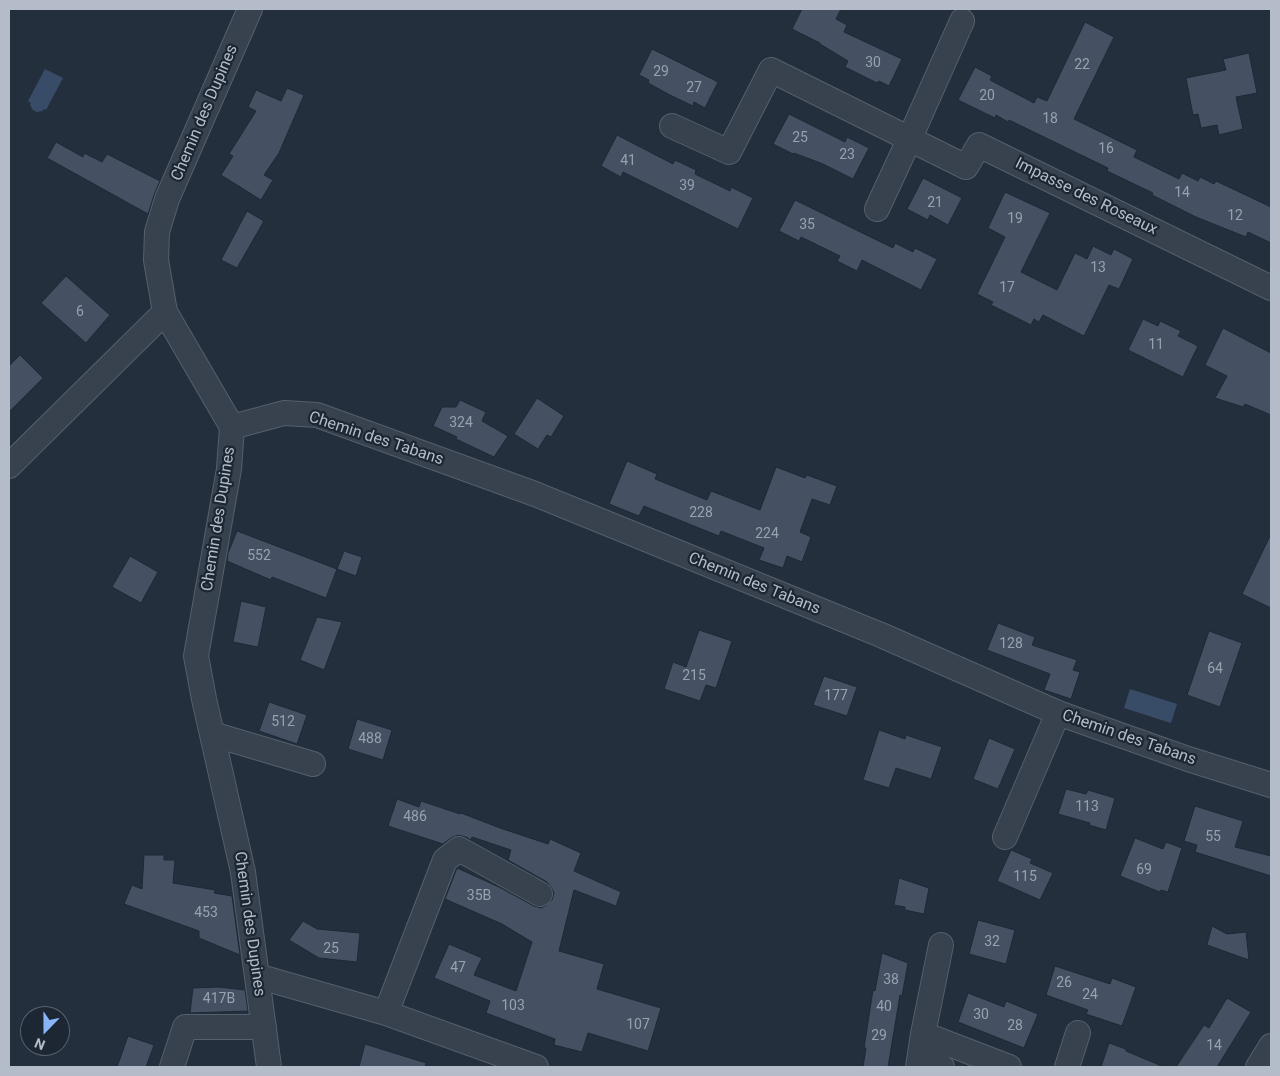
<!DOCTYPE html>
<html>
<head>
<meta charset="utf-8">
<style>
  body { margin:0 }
  #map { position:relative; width:1280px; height:1076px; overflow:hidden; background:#242f3e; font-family:Roboto,sans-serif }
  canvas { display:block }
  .frame { position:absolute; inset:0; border:10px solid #b4bcc9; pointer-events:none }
  .north { position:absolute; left:20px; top:1006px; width:50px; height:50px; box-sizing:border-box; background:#1d2633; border:1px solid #59626f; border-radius:50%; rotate:202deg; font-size:14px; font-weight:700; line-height:20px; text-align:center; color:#b4bcc9 }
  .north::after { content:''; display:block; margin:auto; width:18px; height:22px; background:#8ab4f8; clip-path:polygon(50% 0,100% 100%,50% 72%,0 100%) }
</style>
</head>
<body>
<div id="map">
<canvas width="1280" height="1076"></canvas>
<div class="frame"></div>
<div class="north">N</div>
</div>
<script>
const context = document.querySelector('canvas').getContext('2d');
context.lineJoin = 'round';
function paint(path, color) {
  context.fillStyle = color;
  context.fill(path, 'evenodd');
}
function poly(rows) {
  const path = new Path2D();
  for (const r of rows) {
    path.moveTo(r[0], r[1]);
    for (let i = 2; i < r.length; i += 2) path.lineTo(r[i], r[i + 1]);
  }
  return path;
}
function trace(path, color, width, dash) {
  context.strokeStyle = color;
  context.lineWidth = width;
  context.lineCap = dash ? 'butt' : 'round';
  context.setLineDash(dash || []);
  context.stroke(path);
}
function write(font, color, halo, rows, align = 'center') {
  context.font = font + ' Roboto,sans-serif';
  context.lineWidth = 4.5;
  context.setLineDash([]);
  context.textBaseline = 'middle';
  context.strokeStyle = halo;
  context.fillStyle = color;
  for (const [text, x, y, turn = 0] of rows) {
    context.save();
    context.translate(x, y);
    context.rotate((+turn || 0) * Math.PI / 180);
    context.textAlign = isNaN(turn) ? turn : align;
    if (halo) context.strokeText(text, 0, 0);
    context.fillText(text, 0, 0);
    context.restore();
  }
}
paint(poly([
  [45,69,63,78,46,110,44,109,42,111,37,112,33,110,30,105,31,103,28,101],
  [1130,689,1177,704,1171,723,1124,708]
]), '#394c67');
const building = poly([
  [802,9,841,9,836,19,847,25,844,32,902,59,889,86,879,81,877,83,845,67,848,61,820,44,820,43,792,29,802,9],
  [1085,22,1114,37,1074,119,1137,150,1134,157,1179,179,1182,173,1198,181,1200,177,1214,184,1216,181,1271,207,1271,243,1248,232,1246,237,1196,217,1152,195,1153,193,1107,171,1108,168,1009,120,1008,122,996,115,995,118,958,100,975,67,992,76,990,80,1034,103,1037,97,1047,101,1085,22],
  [652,49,718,82,705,108,694,102,693,106,670,95,648,83,649,80,639,75,652,49],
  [1249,53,1257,93,1236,97,1243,129,1219,135,1217,125,1201,128,1198,114,1193,115,1186,78,1226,70,1223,59,1249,53],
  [287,88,304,95,279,153,264,175,273,180,261,200,221,175,233,156,229,154,256,111,248,107,256,90,281,101,287,88],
  [789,114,845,142,847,137,869,148,853,179,823,164,794,153,793,154,773,144,789,114],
  [617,135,673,164,675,160,696,170,695,174,730,191,731,187,753,198,738,229,623,172,621,177,601,166,617,135],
  [56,142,83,157,84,153,102,162,107,154,160,181,154,195,148,214,47,158,56,142],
  [923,178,962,198,948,225,930,215,928,220,907,209,923,178],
  [1005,192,1050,213,1021,272,1057,290,1075,253,1087,259,1093,246,1111,255,1114,249,1133,259,1119,289,1109,285,1084,336,1043,315,1039,322,1034,319,1031,325,991,305,993,302,977,294,1005,237,988,228,1005,192],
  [795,200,893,248,895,243,913,252,915,248,937,259,921,290,862,260,857,271,837,261,840,256,801,237,799,241,779,231,795,200],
  [247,211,264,221,237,268,221,260,247,211],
  [66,276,110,315,86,343,41,303,66,276],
  [1143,319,1158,326,1160,321,1181,331,1178,336,1198,346,1183,377,1128,350,1143,319],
  [1223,328,1271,353,1271,415,1245,404,1243,407,1215,398,1227,376,1205,365,1223,328],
  [20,355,43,378,9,412,9,366,20,355],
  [537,398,564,416,551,437,547,435,538,449,514,434,537,398],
  [460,400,486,412,482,421,508,436,494,457,456,439,457,437,433,426,442,407,456,407,460,400],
  [627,461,657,474,655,479,707,500,711,491,760,510,776,467,805,478,807,475,837,486,830,505,812,499,800,532,811,537,802,562,787,556,783,568,759,560,764,548,721,531,719,536,644,506,639,516,609,504,627,461],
  [237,531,337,569,326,598,272,577,271,580,227,561,228,553,237,531],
  [1271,534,1271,608,1242,594,1271,534],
  [344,551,362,557,356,576,337,569,344,551],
  [130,556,158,572,141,603,112,587,130,556],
  [241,601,266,607,258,647,233,642,241,601],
  [317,617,342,622,324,670,300,660,317,617],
  [998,623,1035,637,1032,645,1077,660,1073,670,1080,672,1071,699,1044,690,1050,674,987,650,998,623],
  [699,630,732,641,716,688,706,685,700,701,664,689,673,662,686,667,699,630],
  [1209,631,1242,643,1220,707,1187,695,1209,631],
  [824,676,857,687,847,716,813,705,824,676],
  [269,702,307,715,297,744,259,731,269,702],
  [357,719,392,730,383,760,348,749,357,719],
  [879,730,905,739,906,735,942,747,931,779,896,768,889,788,863,780,879,730],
  [989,738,1015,749,998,789,973,779,989,738],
  [1066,789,1086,794,1088,790,1115,798,1106,830,1089,825,1090,823,1058,814,1066,789],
  [397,799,419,807,421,801,460,814,461,813,500,828,548,844,550,839,581,853,574,871,621,892,616,906,574,890,559,951,604,964,597,989,661,1008,648,1051,588,1033,582,1052,554,1045,555,1039,486,1013,490,1001,434,978,449,944,482,958,474,975,516,991,532,942,502,924,445,899,457,868,499,887,534,906,541,908,547,905,552,900,554,893,551,887,547,882,508,860,511,850,472,837,471,840,466,837,458,835,451,838,443,844,388,826,397,799],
  [1195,806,1243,821,1235,847,1271,856,1271,876,1195,852,1197,845,1184,841,1195,806],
  [1135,838,1163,849,1166,842,1182,848,1168,892,1161,890,1160,892,1120,876,1135,838],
  [1011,850,1032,859,1030,863,1053,873,1040,900,997,881,1011,850],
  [144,855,164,855,164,860,175,860,173,883,215,890,214,893,232,896,240,955,199,938,199,931,124,904,132,885,142,889,144,855],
  [899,878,929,888,924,914,905,910,905,907,894,905,899,878],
  [978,920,1015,930,1006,964,969,954,978,920],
  [303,921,317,929,360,933,357,962,319,958,289,940,303,921],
  [1212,926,1227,934,1246,932,1249,960,1207,945,1212,926],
  [882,953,908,963,902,996,900,995,888,1067,863,1067,866,1048,864,1048,873,990,875,991,882,953],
  [1055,966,1110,984,1112,978,1136,987,1122,1026,1086,1014,1088,1010,1046,995,1055,966],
  [219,987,245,990,248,1011,190,1013,193,988,219,987],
  [968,993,1004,1007,1006,1001,1038,1014,1024,1048,958,1022,968,993],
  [1227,998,1251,1012,1217,1067,1176,1067,1204,1025,1209,1028,1227,998],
  [128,1036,154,1045,146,1067,117,1067,128,1036],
  [1109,1043,1126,1049,1126,1051,1164,1067,1101,1067,1109,1043],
  [365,1044,426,1063,425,1067,359,1067,365,1044]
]);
paint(building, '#455162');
trace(building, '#1f2835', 1);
const street = poly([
  [250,9,167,199,157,232,156,260,165,312,232,427,229,469,196,656,204,699,243,872,269,1067],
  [672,126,729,152,771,70,966,167,979,145,1271,288],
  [877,209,909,140,962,21],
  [232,427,284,413,317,415,535,494,881,635,1058,713,1188,759,1271,785],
  [9,466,165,312],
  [212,734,313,764],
  [1005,837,1058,713],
  [257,976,386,1013,536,1067],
  [386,1013,445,860,459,849,540,894],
  [923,1034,1009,1067],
  [920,1059,942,1067],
  [172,1067,185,1027,264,1027],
  [918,1067,923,1034,941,945],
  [1067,1067,1078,1033],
  [1258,1067,1271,1046]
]);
trace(street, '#565f6c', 26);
trace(street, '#38414e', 24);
write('14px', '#98a1af', null, [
  ["30",873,63],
  ["22",1082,65],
  ["29",661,72],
  ["27",694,88],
  ["20",987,96],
  ["18",1050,119],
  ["25",800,138],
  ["16",1106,149],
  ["23",847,155],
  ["41",628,161],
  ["39",687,186],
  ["14",1182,193],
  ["21",935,203],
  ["12",1235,216],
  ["19",1015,219],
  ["35",807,225],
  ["13",1098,268],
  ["17",1007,288],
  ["6",80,312],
  ["11",1156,345],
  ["324",461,423],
  ["228",701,513],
  ["224",767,534],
  ["552",259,556],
  ["128",1011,644],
  ["64",1215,669],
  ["215",694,676],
  ["177",836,696],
  ["512",283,722],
  ["488",370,739],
  ["113",1087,807],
  ["486",415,817],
  ["55",1213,837],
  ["69",1144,870],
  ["115",1025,877],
  ["35B",479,896],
  ["453",206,913],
  ["32",992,942],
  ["25",331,949],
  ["47",458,968],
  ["38",891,980],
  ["26",1064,983],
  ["24",1090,995],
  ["417B",219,999],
  ["103",513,1006],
  ["40",884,1007],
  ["30",981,1015],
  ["107",638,1025],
  ["28",1015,1026],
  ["29",879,1036],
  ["14",1214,1046]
]);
write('16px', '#b4bcc9', '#1d2633', [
  ["Chemin des Dupines",205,113,-67],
  ["Impasse des Roseaux",1086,197,26],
  ["Chemin des Tabans",376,439,18],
  ["Chemin des Dupines",219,519,-81],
  ["Chemin des Tabans",754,584,22],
  ["Chemin des Tabans",1129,738,19],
  ["Chemin des Dupines",249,924,82]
]);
</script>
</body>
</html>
